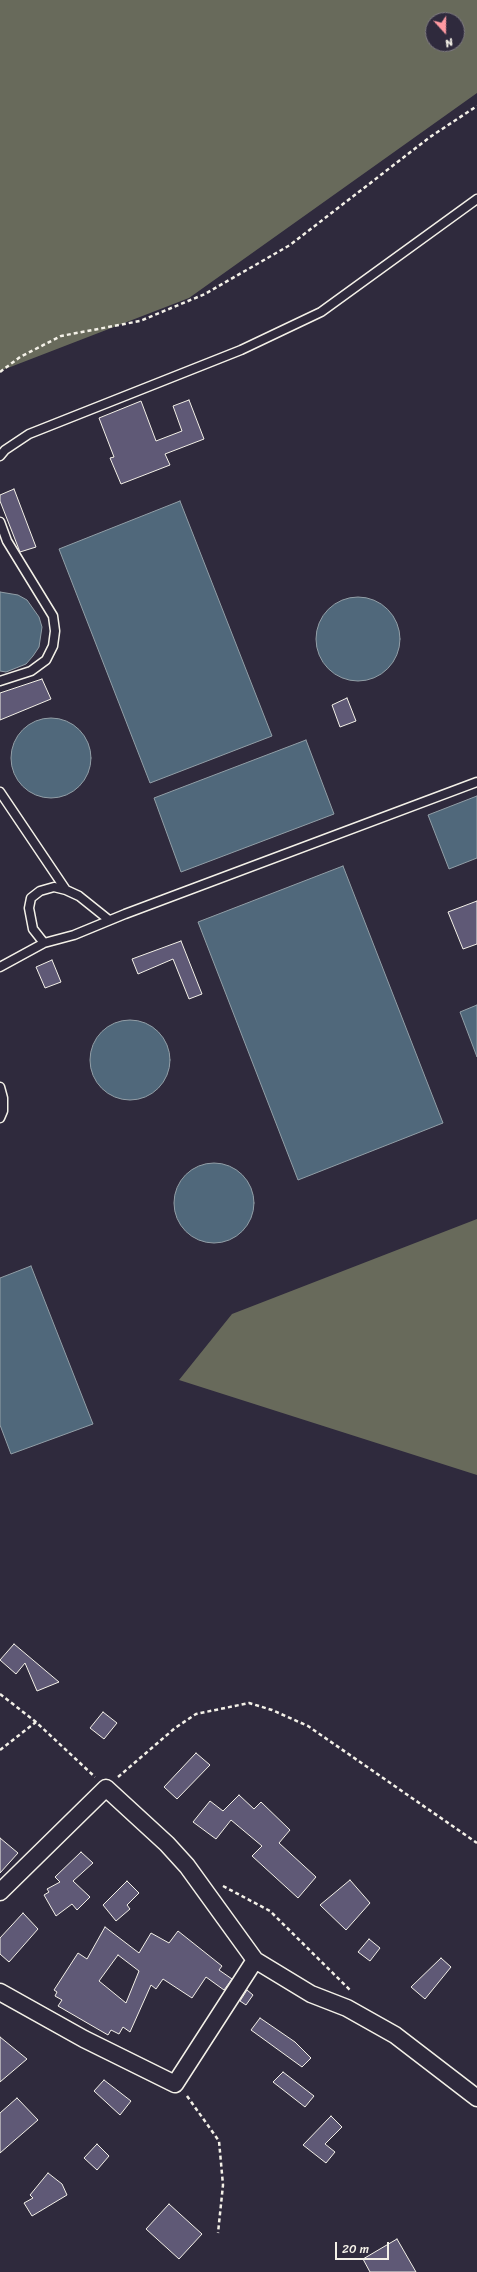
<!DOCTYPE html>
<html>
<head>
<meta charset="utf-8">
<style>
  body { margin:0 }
  #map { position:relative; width:477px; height:2272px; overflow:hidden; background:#2f2a3d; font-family:Sriracha,sans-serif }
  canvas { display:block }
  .north { position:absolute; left:425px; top:12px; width:40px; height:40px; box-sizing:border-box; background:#2f2a3d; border:1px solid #7e7a81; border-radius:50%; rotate:159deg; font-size:11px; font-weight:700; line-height:16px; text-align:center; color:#f4f1e8 }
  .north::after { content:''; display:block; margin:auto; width:14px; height:18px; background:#ff9aa2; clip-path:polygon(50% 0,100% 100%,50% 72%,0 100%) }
  .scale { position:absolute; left:335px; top:2242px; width:54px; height:18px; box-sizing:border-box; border:2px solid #f4f1e8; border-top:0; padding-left:5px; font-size:12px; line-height:14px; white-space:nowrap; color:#f4f1e8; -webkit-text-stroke:3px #2f2a3d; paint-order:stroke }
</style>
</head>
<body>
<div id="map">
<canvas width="477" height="2272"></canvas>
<div class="north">N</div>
<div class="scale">20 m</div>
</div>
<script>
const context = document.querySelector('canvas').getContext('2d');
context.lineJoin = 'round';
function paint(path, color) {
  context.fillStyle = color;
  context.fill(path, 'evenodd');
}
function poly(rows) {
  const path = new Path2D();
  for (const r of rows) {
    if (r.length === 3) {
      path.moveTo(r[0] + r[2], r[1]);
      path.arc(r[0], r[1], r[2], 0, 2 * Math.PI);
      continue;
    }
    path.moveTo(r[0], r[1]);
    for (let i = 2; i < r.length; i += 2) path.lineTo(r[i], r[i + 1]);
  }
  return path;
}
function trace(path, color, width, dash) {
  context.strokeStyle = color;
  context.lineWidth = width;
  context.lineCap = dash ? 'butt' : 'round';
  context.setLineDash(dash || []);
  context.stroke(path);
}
paint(poly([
  [0,0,477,0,477,93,189,298,0,371],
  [433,20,457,20,457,44,433,44],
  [477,1219,477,1475,179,1380,232,1314]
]), '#686a5b');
const water = poly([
  [180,501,272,736,150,783,59,549,180,501],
  [0,592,18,595,27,600,39,617,42,627,39,647,33,656,26,664,6,672,0,671,0,592],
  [358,639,42],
  [51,758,40],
  [306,740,334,814,181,872,154,798,306,740],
  [477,796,477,858,449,869,428,815,477,796],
  [343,866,443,1123,298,1180,198,922,343,866],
  [477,1005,477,1057,460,1012,477,1005],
  [130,1060,40],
  [214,1203,40],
  [31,1266,93,1424,11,1454,0,1425,0,1278,31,1266]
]);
paint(water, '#50687b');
trace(water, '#929fa7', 1);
const building = poly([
  [189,400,204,439,165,454,170,465,121,484,110,458,114,457,99,418,141,401,156,441,182,431,173,406,189,400],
  [14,489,36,547,20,552,0,501,0,495,14,489],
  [42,679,51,699,0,720,0,693,42,679],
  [347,698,356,721,340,727,332,705,347,698],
  [477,901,477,944,463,949,448,912,477,901],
  [181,941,202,994,189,999,173,959,138,974,132,959,181,941],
  [52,960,61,982,45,988,36,967,52,960],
  [14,1644,27,1655,59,1682,37,1691,25,1663,16,1674,0,1660,14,1644],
  [103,1712,117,1723,104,1739,90,1728,103,1712],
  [196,1753,210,1765,177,1799,164,1787,196,1753],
  [239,1795,254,1809,261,1802,290,1830,279,1843,316,1877,298,1898,252,1856,262,1846,231,1820,216,1839,193,1822,210,1801,223,1811,239,1795],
  [0,1838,18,1853,0,1873,0,1838],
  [81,1852,93,1863,73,1881,90,1897,77,1910,72,1904,56,1916,44,1895,49,1892,47,1889,60,1882,55,1877,81,1852],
  [350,1880,370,1903,346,1930,320,1905,350,1880],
  [127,1881,139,1893,127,1905,130,1909,116,1921,103,1905,127,1881],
  [23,1913,38,1929,9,1962,0,1954,0,1938,23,1913],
  [105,1927,139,1953,151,1933,169,1943,178,1931,222,1966,219,1970,232,1979,224,1990,206,1977,192,1998,163,1979,156,1989,151,1985,130,2032,123,2027,119,2034,111,2030,108,2035,58,2006,62,2000,55,1996,57,1992,54,1990,78,1953,87,1959,105,1927],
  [118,1955,139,1971,126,2003,99,1981,118,1955],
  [369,1939,380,1948,370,1961,358,1952,369,1939],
  [441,1958,451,1967,425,1999,411,1987,441,1958],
  [247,1990,253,1995,246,2005,240,2001,247,1990],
  [260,2018,295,2042,311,2058,302,2067,251,2030,260,2018],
  [0,2037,27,2059,0,2082,0,2037],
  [283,2072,314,2096,305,2107,273,2082,283,2072],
  [104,2080,131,2101,120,2115,94,2091,104,2080],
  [17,2098,38,2120,0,2153,0,2113,17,2098],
  [331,2116,342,2127,325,2144,335,2152,326,2163,303,2145,331,2116],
  [97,2144,109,2156,97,2170,84,2158,97,2144],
  [48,2173,62,2184,67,2195,32,2216,24,2203,33,2198,30,2195,48,2173],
  [169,2204,202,2234,179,2259,146,2229,169,2204],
  [397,2239,416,2272,370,2272,363,2259,397,2239]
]);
paint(building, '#5f5976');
trace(building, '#f4f1e8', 1);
const lane = poly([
  [0,456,5,450,29,434,241,350,321,312,477,199],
  [0,522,7,541,53,616,55,631,53,646,46,660,31,671,0,681],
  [0,792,66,890],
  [109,920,79,896,66,890,54,887,40,891,31,898,29,908,33,929,44,943,74,935,125,914,477,782],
  [0,967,44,943],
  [0,1087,3,1098,3,1111,0,1118]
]);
const street = poly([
  [0,1892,106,1788,167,1844,187,1866,255,1960,311,1994,347,2008,395,2035,477,2098],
  [0,1992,84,2039,175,2084,255,1960]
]);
trace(lane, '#f4f1e8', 11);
trace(street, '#f4f1e8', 19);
trace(poly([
  [0,372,20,357,61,336,140,321,205,294,290,245,430,137,477,106],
  [0,1694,36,1722,95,1777],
  [0,1750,36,1722],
  [118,1777,175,1728,196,1714,249,1703,272,1710,308,1726,477,1843],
  [223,1886,270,1911,350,1990],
  [187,2096,219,2141,223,2185,218,2233]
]), '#f4f1e8', 2.5, [4, 3]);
trace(lane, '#2f2a3d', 8);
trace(street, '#2f2a3d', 16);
</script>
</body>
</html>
